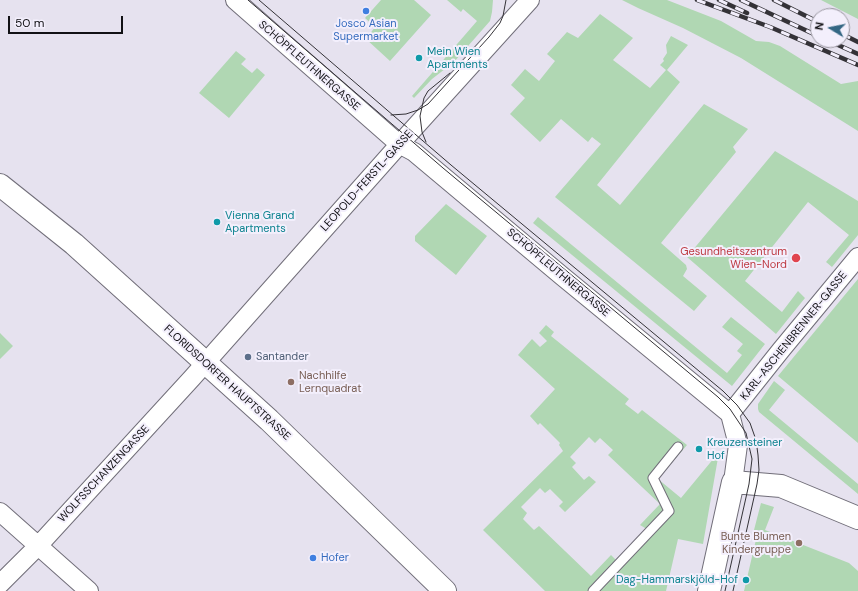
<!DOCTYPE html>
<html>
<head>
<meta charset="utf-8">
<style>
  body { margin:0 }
  #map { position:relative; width:858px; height:591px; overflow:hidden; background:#e6e2ef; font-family:"DM Sans",sans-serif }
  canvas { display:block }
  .north { position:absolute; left:810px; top:8px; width:40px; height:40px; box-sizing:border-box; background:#f3effc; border:1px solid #9996a0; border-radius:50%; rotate:280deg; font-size:11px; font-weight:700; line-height:16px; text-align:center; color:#121115 }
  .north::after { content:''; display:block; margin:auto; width:14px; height:18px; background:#346784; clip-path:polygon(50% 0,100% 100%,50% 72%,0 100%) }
  .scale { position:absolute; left:8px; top:16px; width:115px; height:18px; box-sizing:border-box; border:2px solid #121115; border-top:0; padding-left:5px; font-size:12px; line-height:14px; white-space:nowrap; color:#121115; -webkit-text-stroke:3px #f3effc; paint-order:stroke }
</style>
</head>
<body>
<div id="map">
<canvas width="858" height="591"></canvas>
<div class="north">N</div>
<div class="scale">50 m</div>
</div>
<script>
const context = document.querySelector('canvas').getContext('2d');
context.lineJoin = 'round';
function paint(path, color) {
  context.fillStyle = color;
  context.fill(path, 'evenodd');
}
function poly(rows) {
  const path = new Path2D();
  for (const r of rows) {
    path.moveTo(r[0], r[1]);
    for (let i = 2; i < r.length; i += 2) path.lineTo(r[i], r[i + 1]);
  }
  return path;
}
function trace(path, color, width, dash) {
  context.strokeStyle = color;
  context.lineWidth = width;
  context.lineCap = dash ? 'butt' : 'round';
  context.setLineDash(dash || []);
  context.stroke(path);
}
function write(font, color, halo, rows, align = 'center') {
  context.font = font + ' "DM Sans",sans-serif';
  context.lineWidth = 4;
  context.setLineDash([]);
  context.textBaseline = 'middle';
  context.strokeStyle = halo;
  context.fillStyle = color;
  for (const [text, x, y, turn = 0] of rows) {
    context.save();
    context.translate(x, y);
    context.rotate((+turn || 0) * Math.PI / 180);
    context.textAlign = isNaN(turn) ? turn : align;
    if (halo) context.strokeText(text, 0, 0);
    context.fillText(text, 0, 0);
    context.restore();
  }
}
paint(poly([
  [381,0,414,0,431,15,390,61,366,39,375,27,365,18],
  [447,0,493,0,492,12,490,21,454,62,432,79,414,98,412,96,477,21,463,9,461,12],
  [622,0,667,0,721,21,756,41,769,42,780,46,841,84,858,81,858,131,741,58,683,28,638,8],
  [821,0,858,0,858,19],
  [600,14,633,38,613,60,650,88,666,70,660,65,664,61,663,59,667,53,666,45,671,36,688,45,667,70,680,82,597,185,620,205,704,104,748,129,733,147,736,152,661,243,686,265,687,269,683,276,707,296,694,311,555,197,601,144,592,137,588,142,561,119,540,142,510,114,525,98,511,85,525,69,539,81,555,61,547,54,567,32,578,38],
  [236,51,246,59,241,64,252,73,257,68,265,75,229,118,199,93],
  [775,151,858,201,858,235,832,267,826,262,849,235,808,202,745,281,782,312,798,291,805,298,776,334,687,257],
  [446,204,487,236,456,275,415,241,415,236],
  [538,217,727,373,742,355,737,351,743,344,722,327,731,317,765,344,732,386,533,223],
  [858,279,858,443,778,376],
  [546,325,554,332,551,336,629,399,625,404,638,414,642,410,687,445,658,479,681,498,719,452,703,544,678,539,666,591,545,591,483,530,563,451,559,445,560,443,540,423,538,425,530,416,555,389,518,355,532,339,540,347,547,341,539,333],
  [589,437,595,443,600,438,613,450,608,455,660,504,640,525,650,531,619,563,611,555,591,576,539,526,534,530,523,519,527,513,521,507,540,488,545,493,550,489,563,502,559,506,565,512,596,482,589,476,584,480,572,467,576,463,570,457],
  [0,333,13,346,0,359],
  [774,381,785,390,769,410,858,484,858,494,759,412,758,409,758,404],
  [761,503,774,507,765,530,849,563,858,571,858,591,744,591,758,531,754,530]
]), '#b0d7b3');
const lane = poly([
  [593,591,669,511,653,478,678,447]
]);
const street = poly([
  [235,0,399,144,414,152,562,276,730,414,738,445,733,482],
  [730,414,781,350,858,257],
  [0,512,89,591],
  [0,584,38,546,192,378,406,137,530,0]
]);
const secondary = poly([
  [709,591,733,482,781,486,858,518]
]);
const primary = poly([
  [0,185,74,244,269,420,445,591]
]);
trace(lane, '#716e79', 11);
trace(street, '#716e79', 20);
trace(secondary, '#716e79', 24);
trace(primary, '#716e79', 24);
trace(lane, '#fff', 9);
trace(street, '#fff', 18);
trace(secondary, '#fff', 22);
trace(primary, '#fff', 22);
trace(poly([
  [248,0,443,168,718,397,730,409,746,433,752,459,749,484,725,591],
  [259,0,451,165,723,391,737,405,750,423,756,440,758,455,759,470,757,484,733,591],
  [391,115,406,114,418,110,428,104,489,37,500,23,503,16,506,0],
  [426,142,422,132,420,116,424,98,428,91,450,73]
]), '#343237', 1);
const rail = poly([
  [697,0,770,27,858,65],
  [719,0,747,13],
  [741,0,818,36],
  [774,0,818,22],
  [842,34,858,42],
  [827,40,858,54]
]);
trace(rail, '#343237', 4.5);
trace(rail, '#f3effc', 3, [9]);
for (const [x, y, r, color] of [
  [366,11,4,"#3f7fe0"],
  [419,58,4,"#0f9aa8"],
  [217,222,4,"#0f9aa8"],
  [796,258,5,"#e0444e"],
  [248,357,4,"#5c6f8a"],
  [291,382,4,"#8d6e63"],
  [699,449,4,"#0f9aa8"],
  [799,543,4,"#8d6e63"],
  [313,558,4,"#3f7fe0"],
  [746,580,4,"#0f9aa8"]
]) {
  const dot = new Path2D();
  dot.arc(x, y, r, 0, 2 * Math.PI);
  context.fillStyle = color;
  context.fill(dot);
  trace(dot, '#f3effc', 1.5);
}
write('11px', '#366cbe', '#f3effc', [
  ["Josco Asian",366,24],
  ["Supermarket",366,37],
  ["Hofer",321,558,"left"]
]);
write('11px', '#0d838f', '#f3effc', [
  ["Mein Wien",427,52],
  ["Apartments",427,65],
  ["Vienna Grand",225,216],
  ["Apartments",225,229],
  ["Kreuzensteiner",707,443],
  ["Hof",707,456],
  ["Dag-Hammarskjöld-Hof",738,580,"right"]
], 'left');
write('11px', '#121115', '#f3effc', [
  ["SCHÖPFLEUTHNERGASSE",309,66,41],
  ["LEOPOLD-FERSTL-GASSE",367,181,-48],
  ["SCHÖPFLEUTHNERGASSE",558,273,40],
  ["KARL-ASCHENBRENNER-GASSE",794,336,-51],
  ["FLORIDSDORFER HAUPTSTRASSE",227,383,42],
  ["WOLFSSCHANZENGASSE",104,474,-47]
]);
write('11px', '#be3a42', '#f3effc', [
  ["Gesundheitszentrum",787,252],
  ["Wien-Nord",787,265]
], 'right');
write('11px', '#4e5e75', '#f3effc', [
  ["Santander",256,357]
], 'left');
write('11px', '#785e54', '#f3effc', [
  ["Nachhilfe",299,376],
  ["Lernquadrat",299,389],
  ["Bunte Blumen",791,537,"right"],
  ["Kindergruppe",791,550,"right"]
], 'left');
</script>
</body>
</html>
